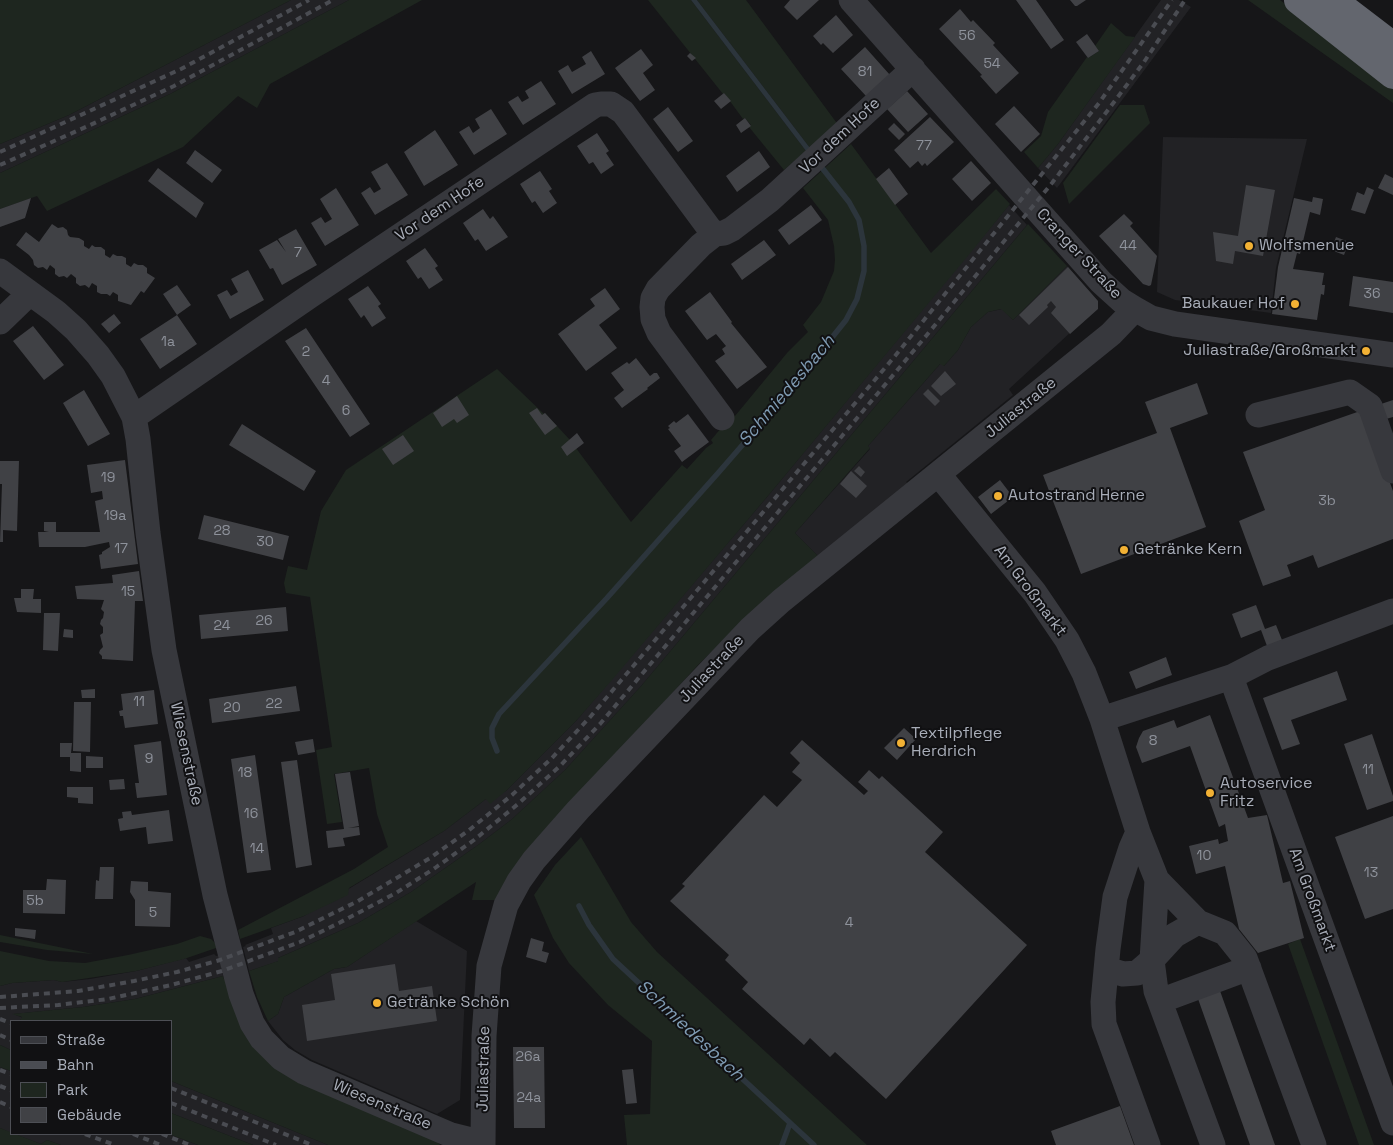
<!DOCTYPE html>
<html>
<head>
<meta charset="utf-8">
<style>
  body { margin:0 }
  #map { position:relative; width:1393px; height:1145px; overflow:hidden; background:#161618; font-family:"Space Grotesk",sans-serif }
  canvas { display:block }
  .legend { position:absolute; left:10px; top:1020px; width:162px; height:115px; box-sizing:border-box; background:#111113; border:1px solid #4d4f55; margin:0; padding:6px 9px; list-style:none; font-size:15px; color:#a8adb8 }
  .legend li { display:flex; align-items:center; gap:10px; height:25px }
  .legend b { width:25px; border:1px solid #4d4f55 }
</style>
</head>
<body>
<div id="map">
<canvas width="1393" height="1145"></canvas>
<ul class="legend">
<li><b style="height:6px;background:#37383d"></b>Straße</li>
<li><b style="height:6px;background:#4a4c52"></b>Bahn</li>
<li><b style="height:14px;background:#1e261f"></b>Park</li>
<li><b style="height:14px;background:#404145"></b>Gebäude</li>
</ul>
</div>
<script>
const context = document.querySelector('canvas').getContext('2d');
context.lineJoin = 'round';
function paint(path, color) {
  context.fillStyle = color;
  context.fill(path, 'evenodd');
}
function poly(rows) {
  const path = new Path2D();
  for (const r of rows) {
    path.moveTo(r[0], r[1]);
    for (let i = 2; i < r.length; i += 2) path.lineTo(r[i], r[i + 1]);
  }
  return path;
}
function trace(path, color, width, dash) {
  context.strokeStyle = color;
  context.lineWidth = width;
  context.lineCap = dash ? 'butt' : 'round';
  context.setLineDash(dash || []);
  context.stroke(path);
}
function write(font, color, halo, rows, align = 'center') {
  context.font = font + ' "Space Grotesk",sans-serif';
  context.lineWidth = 4;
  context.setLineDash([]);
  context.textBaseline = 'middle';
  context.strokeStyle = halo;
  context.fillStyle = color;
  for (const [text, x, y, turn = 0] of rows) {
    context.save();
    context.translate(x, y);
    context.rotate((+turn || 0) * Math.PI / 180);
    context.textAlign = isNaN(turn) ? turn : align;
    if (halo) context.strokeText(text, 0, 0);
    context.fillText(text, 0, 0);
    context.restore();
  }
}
paint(poly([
  [291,0,349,0,170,94,0,173,0,144,69,115],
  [1161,0,1179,0,1191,7,1057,188,1038,168,1058,144],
  [1163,137,1307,139,1276,268,1271,313,1175,300,1157,292],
  [1009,205,1027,225,642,685,565,770,511,820,478,845,411,892,358,923,278,958,279,961,249,971,243,947,246,946,245,945,273,934,271,928,304,916,444,831,486,799,506,791,576,721,767,497],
  [1067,266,1098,301,1098,307,1009,389,1013,395,906,482,908,484,819,557,795,533,870,449,868,446,941,363,944,366,958,350,971,327,988,312,1002,309,1013,320],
  [416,921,467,951,460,1100,437,1114,312,1060,295,1050,283,1040,268,1021,278,1014,284,997,334,969,347,967],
  [214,954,216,956,219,955,223,976,135,999,83,1007,14,1014,23,1018,20,1020,24,1021,11,1021,11,1050,0,1045,0,986,12,983,54,980,62,982,90,979,136,971,186,958,189,962],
  [0,1067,11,1071,11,1133,0,1128],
  [171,1081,328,1145,253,1145,171,1113],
  [14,1134,169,1134,198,1145,61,1145,47,1140,41,1144]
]), '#222225');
paint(poly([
  [0,0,291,0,69,115,0,144],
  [349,0,422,0,270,84,257,108,238,96,183,147,47,211,37,196,0,209,0,173,170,94],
  [648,0,691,0,806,151,784,170,749,127,751,125,745,118,743,119,724,93,723,94],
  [697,0,746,0,839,126,810,148],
  [1248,0,1280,0,1393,87,1393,103],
  [1111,23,1126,36,1135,37,1058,144,1038,168,1024,152,1041,136,1048,112,1087,57,1088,58,1099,51,1095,46],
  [1120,105,1144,105,1150,123,1069,204,1063,183],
  [851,144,931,253,996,189,1010,204,972,251,767,497,612,680,576,721,506,791,490,804,486,799,444,831,349,888,348,895,304,916,240,939,238,930,354,869,388,847,377,814,369,768,334,774,342,822,327,824,316,750,332,747,310,597,286,593,284,583,288,566,307,570,321,511,346,470,497,369,544,414,545,413,570,440,631,522,682,465,687,469,706,448,713,443,711,440,733,414,735,416,787,353,808,332,803,325,821,302,834,271,835,260,834,246,828,220,803,188],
  [1028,224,1067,266,1013,320,1001,309,988,312,971,327,958,350,944,366,940,364,868,446,870,448,795,533,819,557,756,608,698,665,537,841,498,900,472,900,476,882,347,967,334,969,284,997,278,1014,268,1021,257,997,249,971,278,961,278,958,358,923,411,892,478,845,511,820,565,770,642,685],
  [581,837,631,922,657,952,867,1145,627,1145,624,1115,650,1114,652,1041,608,1005,569,963,553,938,534,895,555,865],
  [0,935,93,954,47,950,12,944,0,942],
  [200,936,211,939,219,947,184,959,136,971,62,982,54,980,12,983,0,986,0,951,49,961,85,963,128,955,177,944],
  [1300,939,1374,1145,1359,1145,1288,944],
  [223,976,224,979,226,979,240,1024,437,1141,440,1145,328,1145,171,1081,171,1021,24,1021,20,1020,22,1017,12,1014,83,1007,135,999],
  [0,1045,11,1050,11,1071,0,1067],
  [171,1113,253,1145,198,1145,169,1134,171,1134],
  [0,1128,41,1144,47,1140,61,1145,0,1145]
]), '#1e261f');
paint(poly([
  [691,0,697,0,810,148,806,151]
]), '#2c353c');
trace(poly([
  [497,751,492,738,492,728,499,714,607,598,719,472,791,389,846,320,857,299,864,271,864,246,859,220,849,202,819,164],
  [579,906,589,925,613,959,814,1145],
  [782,1145,790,1123]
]), '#2c353c', 5.5);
paint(poly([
  [790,0,819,0,797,20,784,7],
  [1016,0,1036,0,1064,40,1051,49],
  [1070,0,1086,0,1077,6,1075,6],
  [960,9,971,22,973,20,995,43,993,45,1019,73,996,94,980,76,982,75,939,29],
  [836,15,853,35,833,53,823,43,821,45,813,36],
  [1087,34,1099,51,1088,58,1076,42],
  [865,47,890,75,866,96,841,69],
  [641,49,653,65,643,73,655,90,640,101,615,68],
  [591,51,605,74,572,94,558,71,568,65,572,72,586,64,582,57],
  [690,53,696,58,692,61,687,56],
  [541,81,556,104,523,125,508,102,518,96,522,102,529,98,525,91],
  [907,91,928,114,908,132,887,109],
  [724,93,731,101,721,109,714,101],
  [1014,106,1040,134,1021,152,995,124],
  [668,107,693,141,678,152,653,119],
  [491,109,507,134,474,155,459,132,469,126,473,133,480,128,475,119],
  [930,117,954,142,927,166,925,163,922,166,918,161,910,168,894,150],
  [745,118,751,126,741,133,736,125],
  [894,123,905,134,899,140,888,129],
  [435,130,458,165,424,186,404,152],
  [597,133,609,151,606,153,614,165,601,174,593,162,589,164,577,146],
  [195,150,222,170,212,183,186,163],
  [759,151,770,167,737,192,726,176],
  [971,161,991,183,972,201,952,179],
  [387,163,408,195,375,215,361,193,370,187,374,193,381,189,371,172],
  [158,168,204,203,196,218,148,181],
  [889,168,908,194,895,205,876,179],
  [540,171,552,189,549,191,557,203,543,213,535,201,532,203,520,184],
  [1385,174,1393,178,1393,195,1378,188],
  [1246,185,1275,190,1263,256,1235,251,1233,264,1216,261,1213,232,1238,236],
  [1367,187,1374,190,1365,214,1351,210,1357,192,1364,195],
  [336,188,359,225,325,246,311,223,321,217,325,223,332,219,320,199],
  [1313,197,1323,199,1320,215,1310,212,1300,254,1297,253,1293,269,1324,273,1322,285,1325,285,1324,295,1321,294,1317,320,1272,314,1278,267,1294,198,1312,202],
  [31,198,25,218,0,227,0,209],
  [811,205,822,220,789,245,778,230],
  [483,209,490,219,493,216,508,237,486,251,478,239,475,241,463,223],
  [1124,214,1133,223,1130,226,1157,256,1151,285,1149,286,1143,284,1099,236],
  [52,224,58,228,63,227,67,230,68,235,70,237,79,238,84,241,84,246,89,249,92,245,95,247,101,247,105,250,105,255,110,258,113,254,117,256,122,256,126,258,126,264,131,267,134,263,138,265,143,265,147,268,147,273,155,278,144,293,141,291,131,305,118,301,118,295,113,292,110,296,107,294,101,294,97,292,97,286,92,283,89,288,85,285,80,286,76,283,76,278,71,274,67,278,64,276,59,277,55,274,55,269,50,265,47,270,43,267,38,268,34,265,33,260,29,255,16,245,26,232,39,242],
  [296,229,317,265,282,285,273,268,270,269,259,250,277,240,286,252,278,239],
  [1336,237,1349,242,1344,255,1331,250],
  [764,240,776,255,742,280,731,264],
  [425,248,438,266,435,268,443,280,429,289,421,277,418,279,406,261],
  [1068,267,1098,301,1098,309,1070,334,1051,313,1056,307,1051,301,1047,305,1048,307,1029,325,1019,315],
  [248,270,264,300,230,319,217,295,227,290,231,296,238,292,231,279],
  [1353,276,1393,282,1393,313,1349,306],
  [177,285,191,305,177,315,163,294],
  [368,286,381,304,378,306,386,318,372,327,364,315,361,318,348,299],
  [605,288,620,309,599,325,617,348,586,371,558,334,595,306,590,299],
  [710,292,732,322,731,323,767,367,737,389,715,361,725,354,722,349,726,346,716,334,707,340,685,311],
  [114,314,121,323,109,333,101,324],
  [177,315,197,344,160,369,140,339],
  [33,326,64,365,44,380,13,341],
  [306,328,370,424,350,437,285,341],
  [636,358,650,376,654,373,657,373,660,378,647,388,648,389,622,408,614,398,624,390,611,373,627,362,629,364],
  [945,371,956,384,941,396,931,386],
  [1197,383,1208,414,1170,428,1206,527,1081,574,1043,475,1157,433,1145,402],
  [928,389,940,401,935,406,923,394],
  [84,390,110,434,88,446,63,403],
  [457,396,469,415,457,423,454,419,442,427,433,413],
  [1393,400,1393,417,1386,419,1381,404],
  [537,408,542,415,545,413,557,426,545,435,529,413],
  [1363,410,1393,491,1393,539,1318,568,1313,555,1287,565,1291,576,1263,586,1239,521,1265,510,1243,452],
  [688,414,709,442,682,462,674,451,681,446,668,429,670,428,668,426,674,421,676,423],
  [242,424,316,471,304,491,229,445],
  [577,433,584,443,567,456,561,447],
  [403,435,414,451,393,465,382,449],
  [125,460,138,564,101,569,99,555,102,554,102,552,110,547,109,542,85,547,39,547,38,532,49,532,44,531,44,522,56,522,56,532,100,532,95,501,103,499,102,491,91,493,87,465],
  [0,461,19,461,17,531,3,530,3,542,0,542,2,484,0,484],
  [859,466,865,472,861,477,854,471],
  [851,471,867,486,856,498,840,484],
  [1000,480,1013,497,991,514,978,497],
  [204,515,289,536,283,560,198,539],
  [139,571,143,601,135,601,133,661,102,659,102,656,99,653,100,650,103,647,100,635,103,633,103,627,100,624,101,620,103,618,104,612,101,609,104,600,77,599,75,586,113,583,112,575],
  [21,589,34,589,33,599,41,599,41,613,17,612,14,598,21,598],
  [1256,605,1265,629,1276,625,1282,640,1267,646,1261,630,1241,638,1232,614],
  [286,607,288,631,201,639,199,615],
  [44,613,60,613,58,651,43,650],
  [64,629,73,630,73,638,63,637],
  [1166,657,1172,675,1136,689,1129,672],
  [1337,671,1347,700,1291,720,1300,744,1282,750,1263,698],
  [296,686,300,711,212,723,209,699],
  [95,689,95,698,82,698,81,690],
  [154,690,158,724,125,728,123,716,120,716,119,711,123,710,121,694],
  [74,702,91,702,90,752,73,751],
  [1210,715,1248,818,1267,815,1283,883,1290,881,1304,938,1258,953,1239,929,1225,866,1196,874,1189,846,1218,839,1219,844,1228,841,1225,824,1219,827,1190,746,1142,763,1136,747,1139,738,1143,731,1174,720,1177,728],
  [904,728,916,739,897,760,884,748],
  [1372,734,1393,796,1393,801,1367,810,1344,744],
  [313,739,315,752,298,755,295,742],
  [802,740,864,795,868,791,858,782,869,770,879,779,882,776,943,832,925,852,1027,945,886,1099,835,1052,830,1057,810,1038,804,1045,742,989,748,982,725,960,729,955,670,901,685,886,682,884,764,795,777,807,802,780,792,772,800,763,790,753],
  [161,741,167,795,137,798,135,783,139,783,134,745],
  [60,743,72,743,71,753,81,753,81,772,70,771,70,757,60,757],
  [255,755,271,870,247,873,231,759],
  [86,756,103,757,103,768,86,768],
  [297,760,312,865,296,868,281,762],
  [350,772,359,826,348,828,359,827,360,835,343,838,345,846,328,848,326,831,344,829,335,774],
  [124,779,125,789,110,790,109,780],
  [67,787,93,787,93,804,78,803,78,798,67,797],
  [169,810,173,841,148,844,146,827,120,831,118,819,123,818,122,812,131,811,132,815],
  [1393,816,1393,909,1365,919,1335,837],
  [100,867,114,867,113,899,95,899,96,880,99,881],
  [47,879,66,880,65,914,23,913,23,890,46,890],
  [131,881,148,882,148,891,171,893,170,927,135,926,135,900,130,892],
  [15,928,36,930,35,939,15,936],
  [531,938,544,942,542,951,549,953,546,963,526,957],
  [395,964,399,991,432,986,437,1021,307,1041,302,1005,335,1000,331,974],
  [1219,988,1275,1145,1250,1145,1197,996],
  [513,1047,544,1047,545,1128,514,1128],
  [633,1069,637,1103,626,1104,622,1070],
  [1120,1106,1134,1145,1056,1145,1051,1131]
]), '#404145');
trace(poly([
  [851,0,1101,282,1122,301,1135,309,1151,318,1175,324,1393,355],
  [0,271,56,312,76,330,98,355,113,376,134,417,138,439,148,533,164,650,215,895,241,994,252,1023,262,1039,281,1058,304,1072,451,1135,483,1143],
  [0,322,30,293],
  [1258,415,1350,392,1370,406,1393,471],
  [134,417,310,296,595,105,601,104,611,104,623,112,709,228,715,234],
  [722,418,659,333,653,319,652,307,653,298,658,289,701,245,715,234,724,233,732,229,770,200,913,69],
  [939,475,1035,593,1067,640,1084,673,1102,719,1138,832,1157,880,1198,922,1225,933,1245,958,1314,1145],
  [1231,677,1393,1123],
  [1102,719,1231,677,1268,658,1393,611],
  [1138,832,1131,848,1115,897,1108,949,1103,1002,1104,1024,1148,1145],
  [1157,880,1152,960,1156,991,1213,1145],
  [1107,969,1123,974,1137,973,1152,960,1175,935,1198,922],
  [1160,1001,1249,968],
  [483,1145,484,1036,489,966,506,905,519,881,534,860,578,810,750,629,781,601,1111,334,1135,309]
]), '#37383d', 25);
trace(poly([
  [1298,0,1393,75],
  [1333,0,1393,46]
]), '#63666e', 28);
trace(poly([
  [0,152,181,69,309,0],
  [0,165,88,126,174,86,333,0],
  [0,997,78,991,134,981,177,972,220,960,295,932,358,901,430,858,468,831,512,795,552,758,591,716,895,356,1099,103,1172,0],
  [0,1008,58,1005,108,999,171,985,222,971,300,942,337,924,396,893,435,868,474,840,518,804,560,766,600,724,926,336,1052,183,1108,110,1144,62,1185,0],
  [0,1019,11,1023],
  [0,1035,11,1040],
  [0,1070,11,1074],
  [0,1086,11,1090],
  [171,1088,312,1145],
  [0,1102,11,1107],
  [171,1103,276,1145],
  [85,1134,115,1145],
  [133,1134,161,1145],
  [162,1134,190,1145]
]), '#4a4c52', 4, [6, 5]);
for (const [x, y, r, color] of [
  [1249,246,5,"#f2b134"],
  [1295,304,5,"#f2b134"],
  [1366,351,5,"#f2b134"],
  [998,496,5,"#f2b134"],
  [1124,550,5,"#f2b134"],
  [901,743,5,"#f2b134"],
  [1210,793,5,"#f2b134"],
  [377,1003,5,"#f2b134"]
]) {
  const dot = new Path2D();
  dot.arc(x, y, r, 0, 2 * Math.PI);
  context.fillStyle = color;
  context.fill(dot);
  trace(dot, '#111113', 2);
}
write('14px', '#8e929b', null, [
  ["56",967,36],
  ["54",992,64],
  ["81",865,72],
  ["77",924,146],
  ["44",1128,246],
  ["7",298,253],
  ["36",1372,294],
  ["1a",168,342],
  ["2",306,352],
  ["4",326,381],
  ["6",346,411],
  ["19",108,478],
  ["3b",1327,501],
  ["19a",115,516],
  ["28",222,531],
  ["30",265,542],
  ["17",121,549],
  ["15",128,592],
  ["26",264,621],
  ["24",222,626],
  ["11",139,702],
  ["22",274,704],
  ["20",232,708],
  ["8",1153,741],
  ["9",149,759],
  ["11",1368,770],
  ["18",245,773],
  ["16",251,814],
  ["14",257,849],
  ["10",1204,856],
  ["13",1371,873],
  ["5b",35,901],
  ["5",153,913],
  ["4",849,923],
  ["26a",528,1057],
  ["24a",529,1098]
]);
write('16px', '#a8adb8', '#111113', [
  ["Vor dem Hofe",840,136,-43],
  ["Vor dem Hofe",440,209,-34],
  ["Cranger Straße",1079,254,47],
  ["Juliastraße",1021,408,-39],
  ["Am Großmarkt",1030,591,53],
  ["Juliastraße",712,669,-47],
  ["Wiesenstraße",186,754,78],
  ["Am Großmarkt",1312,900,70],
  ["Juliastraße",484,1069,-89],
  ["Wiesenstraße",382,1105,23]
]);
write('16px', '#a8adb8', '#111113', [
  ["Wolfsmenue",1259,246],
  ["Baukauer Hof",1285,304,"right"],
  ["Juliastraße/Großmarkt",1356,351,"right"],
  ["Autostrand Herne",1008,496],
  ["Getränke Kern",1134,550],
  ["Textilpflege",911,734],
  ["Herdrich",911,752],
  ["Autoservice",1220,784],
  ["Fritz",1220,802],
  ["Getränke Schön",387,1003]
], 'left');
write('italic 18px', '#7f9bb3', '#111113', [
  ["Schmiedesbach",787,391,-50],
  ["Schmiedesbach",690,1031,43]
]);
</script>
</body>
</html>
